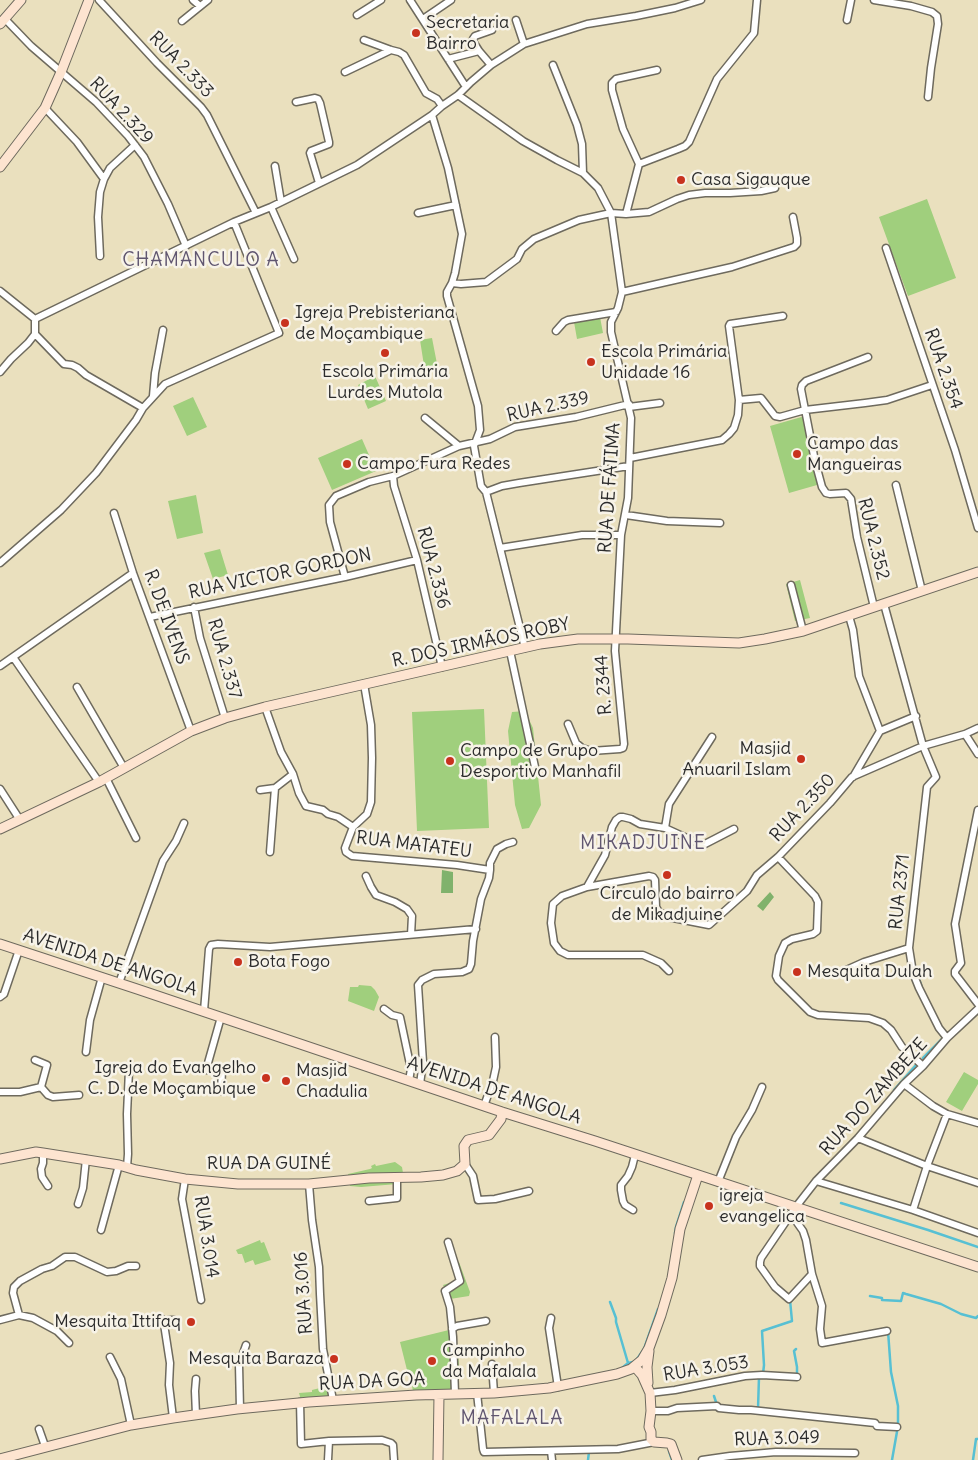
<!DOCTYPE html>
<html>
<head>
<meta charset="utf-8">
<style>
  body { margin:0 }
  canvas { display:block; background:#eae0be }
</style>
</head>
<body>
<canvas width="978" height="1460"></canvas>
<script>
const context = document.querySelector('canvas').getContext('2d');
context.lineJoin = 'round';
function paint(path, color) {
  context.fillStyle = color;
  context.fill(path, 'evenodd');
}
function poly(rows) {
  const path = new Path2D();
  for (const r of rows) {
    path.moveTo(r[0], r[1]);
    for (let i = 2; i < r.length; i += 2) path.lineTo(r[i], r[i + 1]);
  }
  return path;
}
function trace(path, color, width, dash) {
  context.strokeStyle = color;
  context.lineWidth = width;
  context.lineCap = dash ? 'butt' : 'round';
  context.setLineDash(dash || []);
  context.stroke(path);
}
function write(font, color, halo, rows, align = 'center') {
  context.font = font + ' Delius,sans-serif';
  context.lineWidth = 5;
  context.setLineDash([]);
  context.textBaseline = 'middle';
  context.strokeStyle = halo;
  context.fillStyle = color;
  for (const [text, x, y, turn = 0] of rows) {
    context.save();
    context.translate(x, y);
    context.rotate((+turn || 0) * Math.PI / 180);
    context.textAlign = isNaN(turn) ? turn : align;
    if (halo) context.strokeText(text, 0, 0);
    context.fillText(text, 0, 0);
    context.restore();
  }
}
paint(poly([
  [927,199,956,278,908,296,879,217],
  [600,317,603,333,577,339,574,322],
  [432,338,438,369,425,372,420,340],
  [375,376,386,401,368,409,358,385],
  [193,397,207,427,187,436,173,406],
  [805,416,824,483,789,493,770,426],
  [362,439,376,471,332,490,318,458],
  [196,495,203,533,177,539,168,501],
  [220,549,228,575,213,579,204,553],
  [800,580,810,618,795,621,786,584],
  [484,709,489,828,417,831,412,712],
  [525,711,533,728,541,805,529,828,522,829,515,805,508,731,512,712],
  [359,985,371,986,375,990,379,997,374,1011,348,1001,350,987,358,987],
  [964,1072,978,1080,978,1084,962,1111,946,1102],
  [395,1162,402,1167,404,1179,397,1184,361,1187,350,1186,348,1174,370,1169,372,1168,371,1166,375,1164,376,1166],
  [260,1240,261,1243,264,1242,271,1260,255,1265,253,1260,245,1263,242,1254,238,1254,236,1250],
  [459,1262,470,1292,469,1296,450,1299,443,1285,456,1281,453,1263],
  [453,1329,458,1352,460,1378,458,1379,458,1383,456,1383,457,1390,413,1392,411,1379,407,1370,400,1342],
  [328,1386,330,1397,301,1400,299,1393,312,1392,312,1390]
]), '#a0cf7d');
paint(poly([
  [442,870,453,872,453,893,441,893],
  [770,892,774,897,763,911,757,906]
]), '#80b26c');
trace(poly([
  [915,967,921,985],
  [923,1058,945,1036],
  [894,1090,916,1065],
  [841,1203,928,1230,978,1247],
  [675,1233,676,1227,684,1202],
  [870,1296,882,1298,882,1300,901,1301,903,1293,906,1294,941,1304,961,1314,976,1318,978,1316],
  [610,1302,616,1318,616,1322,628,1363],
  [888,1331,891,1372,898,1406,898,1426,892,1460],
  [796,1349,794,1351,797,1367,797,1376],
  [637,1359,644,1349,658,1309],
  [622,1368,628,1363,633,1362],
  [763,1374,764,1365,762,1331,792,1321,790,1300],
  [714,1396,717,1405],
  [758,1409,759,1377],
  [669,1451,672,1460],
  [588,1460,589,1452],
  [973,1460,976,1439,978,1439]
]), '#57c0d3', 2.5);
const street = poly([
  [99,0,157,63,201,107,207,115,256,213],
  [193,0,200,6],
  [410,0,466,87],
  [874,0,911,6,932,12,937,16,938,24,931,68,928,97],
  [357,15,381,0],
  [5,19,31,46,96,102,128,136,144,157,168,204,186,246],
  [423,19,451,0],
  [516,20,524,44],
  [847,20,851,0],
  [182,21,208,0],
  [364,40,391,50,399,52,404,55,426,93,437,99,442,106],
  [448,59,479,51],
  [491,65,479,51,474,43,473,39,475,36,492,30],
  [553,65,577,125,582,144,583,173],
  [345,72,391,50],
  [458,95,523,141,557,160,583,173,598,188,611,213,622,292,618,308,611,322,611,332,631,418,628,498,621,535,615,651,624,744,623,748,620,749,591,751,582,748,576,743,568,724],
  [296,102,315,98,318,99,320,103,329,142,329,144,311,151,310,153,319,183],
  [45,108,77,142,104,179],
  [432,115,448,168,462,234,455,273,452,283,447,292,447,296,478,406,480,430,474,446,481,486,486,492,525,648],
  [639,164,678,149,685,146,689,142,717,79,754,33,757,0],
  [639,164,623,129,612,90,612,83,616,79,657,70],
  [275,166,281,202],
  [271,207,294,259],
  [418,213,456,205],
  [626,214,639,164],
  [886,248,955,450,978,528],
  [100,256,98,217,100,192,104,179,110,168,135,145],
  [452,283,461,284,486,282,517,259,522,249,534,239,579,220,611,213,626,214,649,212,677,199,689,195,705,193,730,193,761,191,775,188],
  [0,291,35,319],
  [622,292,732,267,794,247,797,244,797,238,793,217],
  [35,319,234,222,271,207,357,165,432,115,442,106,458,95,471,82,491,65,524,44,587,24,636,16,675,8,701,0],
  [556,331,564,322,568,320,616,312],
  [35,334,64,364,72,365,78,368,86,375,143,408],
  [868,357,806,381,802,385,801,389,815,461,822,487,826,493,830,494,846,493,851,499,857,537,874,607],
  [0,372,11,359,28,343,35,334,35,319],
  [153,396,155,373,163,330],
  [739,400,761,398,775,416,780,417,805,410,865,403,887,400,932,385],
  [629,407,660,403],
  [425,418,459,446],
  [630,458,722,440,729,434,734,428,738,415,739,400,729,326,730,324,783,316],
  [393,476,394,486,417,560,442,667],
  [896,485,922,591],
  [486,492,502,486,519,483,629,466],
  [114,513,133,573,191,731],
  [626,515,667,521,720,523],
  [500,548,582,535,621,535],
  [0,563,61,510,96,473,136,420,143,408,165,384,279,333,234,222],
  [345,577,330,522,329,505,336,496,369,482,393,476,459,446,490,439,515,427,576,417,629,404],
  [791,585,803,631],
  [884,604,923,746,936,777,927,787,909,948,913,973,919,988,939,1028,947,1038],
  [194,607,200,638,225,718],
  [849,616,853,630,859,676,880,731],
  [150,617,345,577,417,560],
  [510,651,535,767],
  [13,657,99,782],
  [0,666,133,573],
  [364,684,371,725,372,758,371,802,367,814,353,827,345,848,346,852,352,856,457,865,490,870,489,878,481,899,473,941,471,964,469,969,462,972,434,974,422,980,418,985,423,1062,420,1084],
  [77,687,124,768],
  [265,707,281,752,293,774,299,793,306,806,323,810,328,814,338,817,353,827],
  [880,731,916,716],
  [965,734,978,754],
  [853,777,880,731],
  [106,778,136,838],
  [0,789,20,820],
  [260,790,275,788,293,774],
  [978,810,955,924,961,963,955,971,955,974,978,1004],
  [665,828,669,804,712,737],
  [270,852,275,788],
  [778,857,815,896,818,902,817,931,813,934,792,939,785,943,779,956,776,976,778,980,810,1012,818,1015,869,1018,883,1023,891,1030,902,1047,923,1066],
  [490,870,490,863,497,849,506,844,513,842],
  [366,876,371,887,376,895,395,902,407,909,412,916,411,935],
  [587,887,649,876,653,877,655,880,656,907,659,912,668,917,709,925,747,891,757,875,778,857,830,803,852,777,923,746,965,734,978,728],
  [669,971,661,963,643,955,568,955,560,951,554,943,551,923,553,904,562,896,587,887,605,855,612,827,616,820,620,817,623,817,631,819,640,824,665,828,700,844,705,844,734,829],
  [844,971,864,962,909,948],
  [119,983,163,861,176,841,184,823],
  [0,997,4,994,19,950],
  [384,1009,392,1015,400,1017,411,1069,409,1081],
  [204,1011,209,949,211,945,218,944,270,947,476,929],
  [86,1052,90,1020,102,977],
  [904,1084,933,1106,947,1114,978,1123],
  [41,1087,48,1095,53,1097,79,1095],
  [221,1091,222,1071,206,1070,221,1017],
  [0,1092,20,1092,41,1087,47,1065,35,1060],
  [484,1106,493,1081,496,1067,495,1037],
  [858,1138,927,1166,978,1183],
  [43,1153,43,1163,41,1169,42,1177,48,1186],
  [465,1164,473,1176,478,1200,495,1199,529,1191],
  [127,1167,128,1154,127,1114,129,1070],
  [185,1179,182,1199,201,1300],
  [816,1181,913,1210,978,1233],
  [718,1182,736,1137,752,1110,762,1087],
  [309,1184,312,1220,319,1267,320,1294,323,1349,333,1400],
  [369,1201,397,1198,397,1177],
  [78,1204,83,1188,86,1159],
  [633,1210,625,1205,623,1201,621,1190,621,1185,628,1176,632,1167,635,1155],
  [913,1210,927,1166,947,1114],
  [791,1214,803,1231,806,1240,812,1274,822,1306,820,1329,822,1343,887,1331],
  [101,1230,119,1165],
  [448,1242,460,1281,445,1291,450,1307,453,1337,455,1394],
  [812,1274,789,1299,775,1287,760,1266,760,1262,761,1258,795,1208,816,1181,858,1138,904,1084,923,1066,947,1038,978,1009],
  [19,1315,13,1293,14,1287,20,1281,42,1269,52,1266,65,1257,75,1257,107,1272,116,1271,128,1266,136,1266],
  [551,1318,549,1328,558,1387],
  [162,1319,164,1324,170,1363,169,1385,173,1418],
  [0,1320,19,1315,33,1318,57,1331,69,1343],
  [164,1324,169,1320,174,1320],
  [452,1329,457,1326,486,1321],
  [110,1357,121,1379,131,1425],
  [492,1364,494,1393],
  [196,1379,195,1391,196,1415],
  [477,1393,483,1449,484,1452,618,1449,654,1442],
  [650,1393,675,1390,745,1376,762,1375,797,1377],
  [300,1402,301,1444,329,1441,382,1440,391,1443,393,1445,394,1460],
  [240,1409,239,1365,246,1345],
  [651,1411,668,1411,677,1408,717,1406,719,1408,739,1410,751,1410,875,1423,877,1426,897,1427],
  [39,1429,45,1446],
  [551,1451,552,1460],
  [328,1460,329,1441],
  [702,1460,730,1456,776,1452,855,1453]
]);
const secondary = poly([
  [0,24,21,0],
  [0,167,45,108,61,72,89,0],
  [0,829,99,782,191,731,225,718,265,707,540,644,578,639,628,639,739,643,765,639,803,631,978,572],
  [0,944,137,989,502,1112,595,1141,978,1267],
  [0,1159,36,1152,43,1153,119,1165,136,1170,185,1179,238,1184,309,1184,369,1178,421,1177,443,1175,457,1171,465,1164,464,1146,468,1140,489,1135,501,1119,502,1112],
  [635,1367,642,1375,650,1393,651,1411,649,1427,651,1432,651,1439,654,1442,667,1443,671,1444,677,1460],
  [648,1383,647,1367,649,1351],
  [0,1459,131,1425,173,1418,237,1409,309,1402,416,1395,494,1393,549,1388,617,1374,631,1369,642,1360,649,1348,661,1315,672,1278,680,1229,698,1175],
  [438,1460,439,1395]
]);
trace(street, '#6e6a5e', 9);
trace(secondary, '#6e6a5e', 11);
trace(street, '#fff', 6);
trace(secondary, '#fde4d0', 9);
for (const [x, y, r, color] of [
  [416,33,5,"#c8321e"],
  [681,180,5,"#c8321e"],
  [285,323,5,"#c8321e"],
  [385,353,5,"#c8321e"],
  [591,362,5,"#c8321e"],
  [797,454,5,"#c8321e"],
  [347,464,5,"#c8321e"],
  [801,759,5,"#c8321e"],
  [450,761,5,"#c8321e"],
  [667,875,5,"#c8321e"],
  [238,962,5,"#c8321e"],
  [797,972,5,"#c8321e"],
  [266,1078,5,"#c8321e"],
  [286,1081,5,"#c8321e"],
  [709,1206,5,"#c8321e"],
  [191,1322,5,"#c8321e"],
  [334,1359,5,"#c8321e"],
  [432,1361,5,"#c8321e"]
]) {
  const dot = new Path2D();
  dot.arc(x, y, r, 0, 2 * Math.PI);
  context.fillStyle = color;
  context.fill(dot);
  trace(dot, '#f7f3e8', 2);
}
write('18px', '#2b2b2b', '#f7f3e8', [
  ["Secretaria",426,23],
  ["Bairro",426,44],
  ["Casa Sigauque",691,180],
  ["Igreja Prebisteriana",295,313],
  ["de Moçambique",295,334],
  ["Escola Primária",601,352],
  ["Unidade 16",601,373],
  ["Escola Primária",385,372,"center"],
  ["Lurdes Mutola",385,393,"center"],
  ["Campo das",807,444],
  ["Mangueiras",807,465],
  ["Campo Fura Redes",357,464],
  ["Masjid",791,749,"right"],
  ["Anuaril Islam",791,770,"right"],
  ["Campo de Grupo",460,751],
  ["Desportivo Manhafil",460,772],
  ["Círculo do bairro",667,894,"center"],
  ["de Mikadjuine",667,915,"center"],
  ["Bota Fogo",248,962],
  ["Mesquita Dulah",807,972],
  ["Igreja do Evangelho",256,1068,"right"],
  ["C. D. de Moçambique",256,1089,"right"],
  ["Masjid",296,1071],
  ["Chadulia",296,1092],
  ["igreja",719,1196],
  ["evangelica",719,1217],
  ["Mesquita Ittifaq",181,1322,"right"],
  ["Campinho",442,1351],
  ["da Mafalala",442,1372],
  ["Mesquita Baraza",324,1359,"right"]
], 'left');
write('18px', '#2b2b2b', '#f7f3e8', [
  ["RUA 2.333",181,65,46],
  ["RUA 2.329",121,111,47],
  ["RUA 2.354",943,369,71],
  ["RUA 2.339",548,407,-13],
  ["RUA DE FÁTIMA",610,488,-86],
  ["RUA 2.352",873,539,76],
  ["RUA 2.336",433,568,75],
  ["RUA VICTOR GORDON",280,574,-12],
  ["R. DE IVENS",166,617,70],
  ["R. DOS IRMÃOS ROBY",481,643,-12],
  ["RUA 2.337",224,659,74],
  ["R. 2344",604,685,-94],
  ["RUA 2.350",803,808,-47],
  ["RUA MATATEU",414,845,7],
  ["RUA 2371",900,892,-84],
  ["AVENIDA DE ANGOLA",110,963,18],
  ["AVENIDA DE ANGOLA",494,1091,18],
  ["RUA DO ZAMBEZE",874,1097,-48],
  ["RUA DA GUINÉ",269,1164],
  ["RUA 3.014",206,1237,81],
  ["RUA 3.016",304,1293,-94],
  ["RUA 3.053",706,1369,-9],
  ["RUA DA GOA",372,1382,-3],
  ["RUA 3.049",777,1439,-2]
]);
context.letterSpacing = '1px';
write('19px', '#605670', '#f7f3e8', [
  ["CHAMANCULO A",201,261],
  ["MIKADJUINE",643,844],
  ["MAFALALA",512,1419]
]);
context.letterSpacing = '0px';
</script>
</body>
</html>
